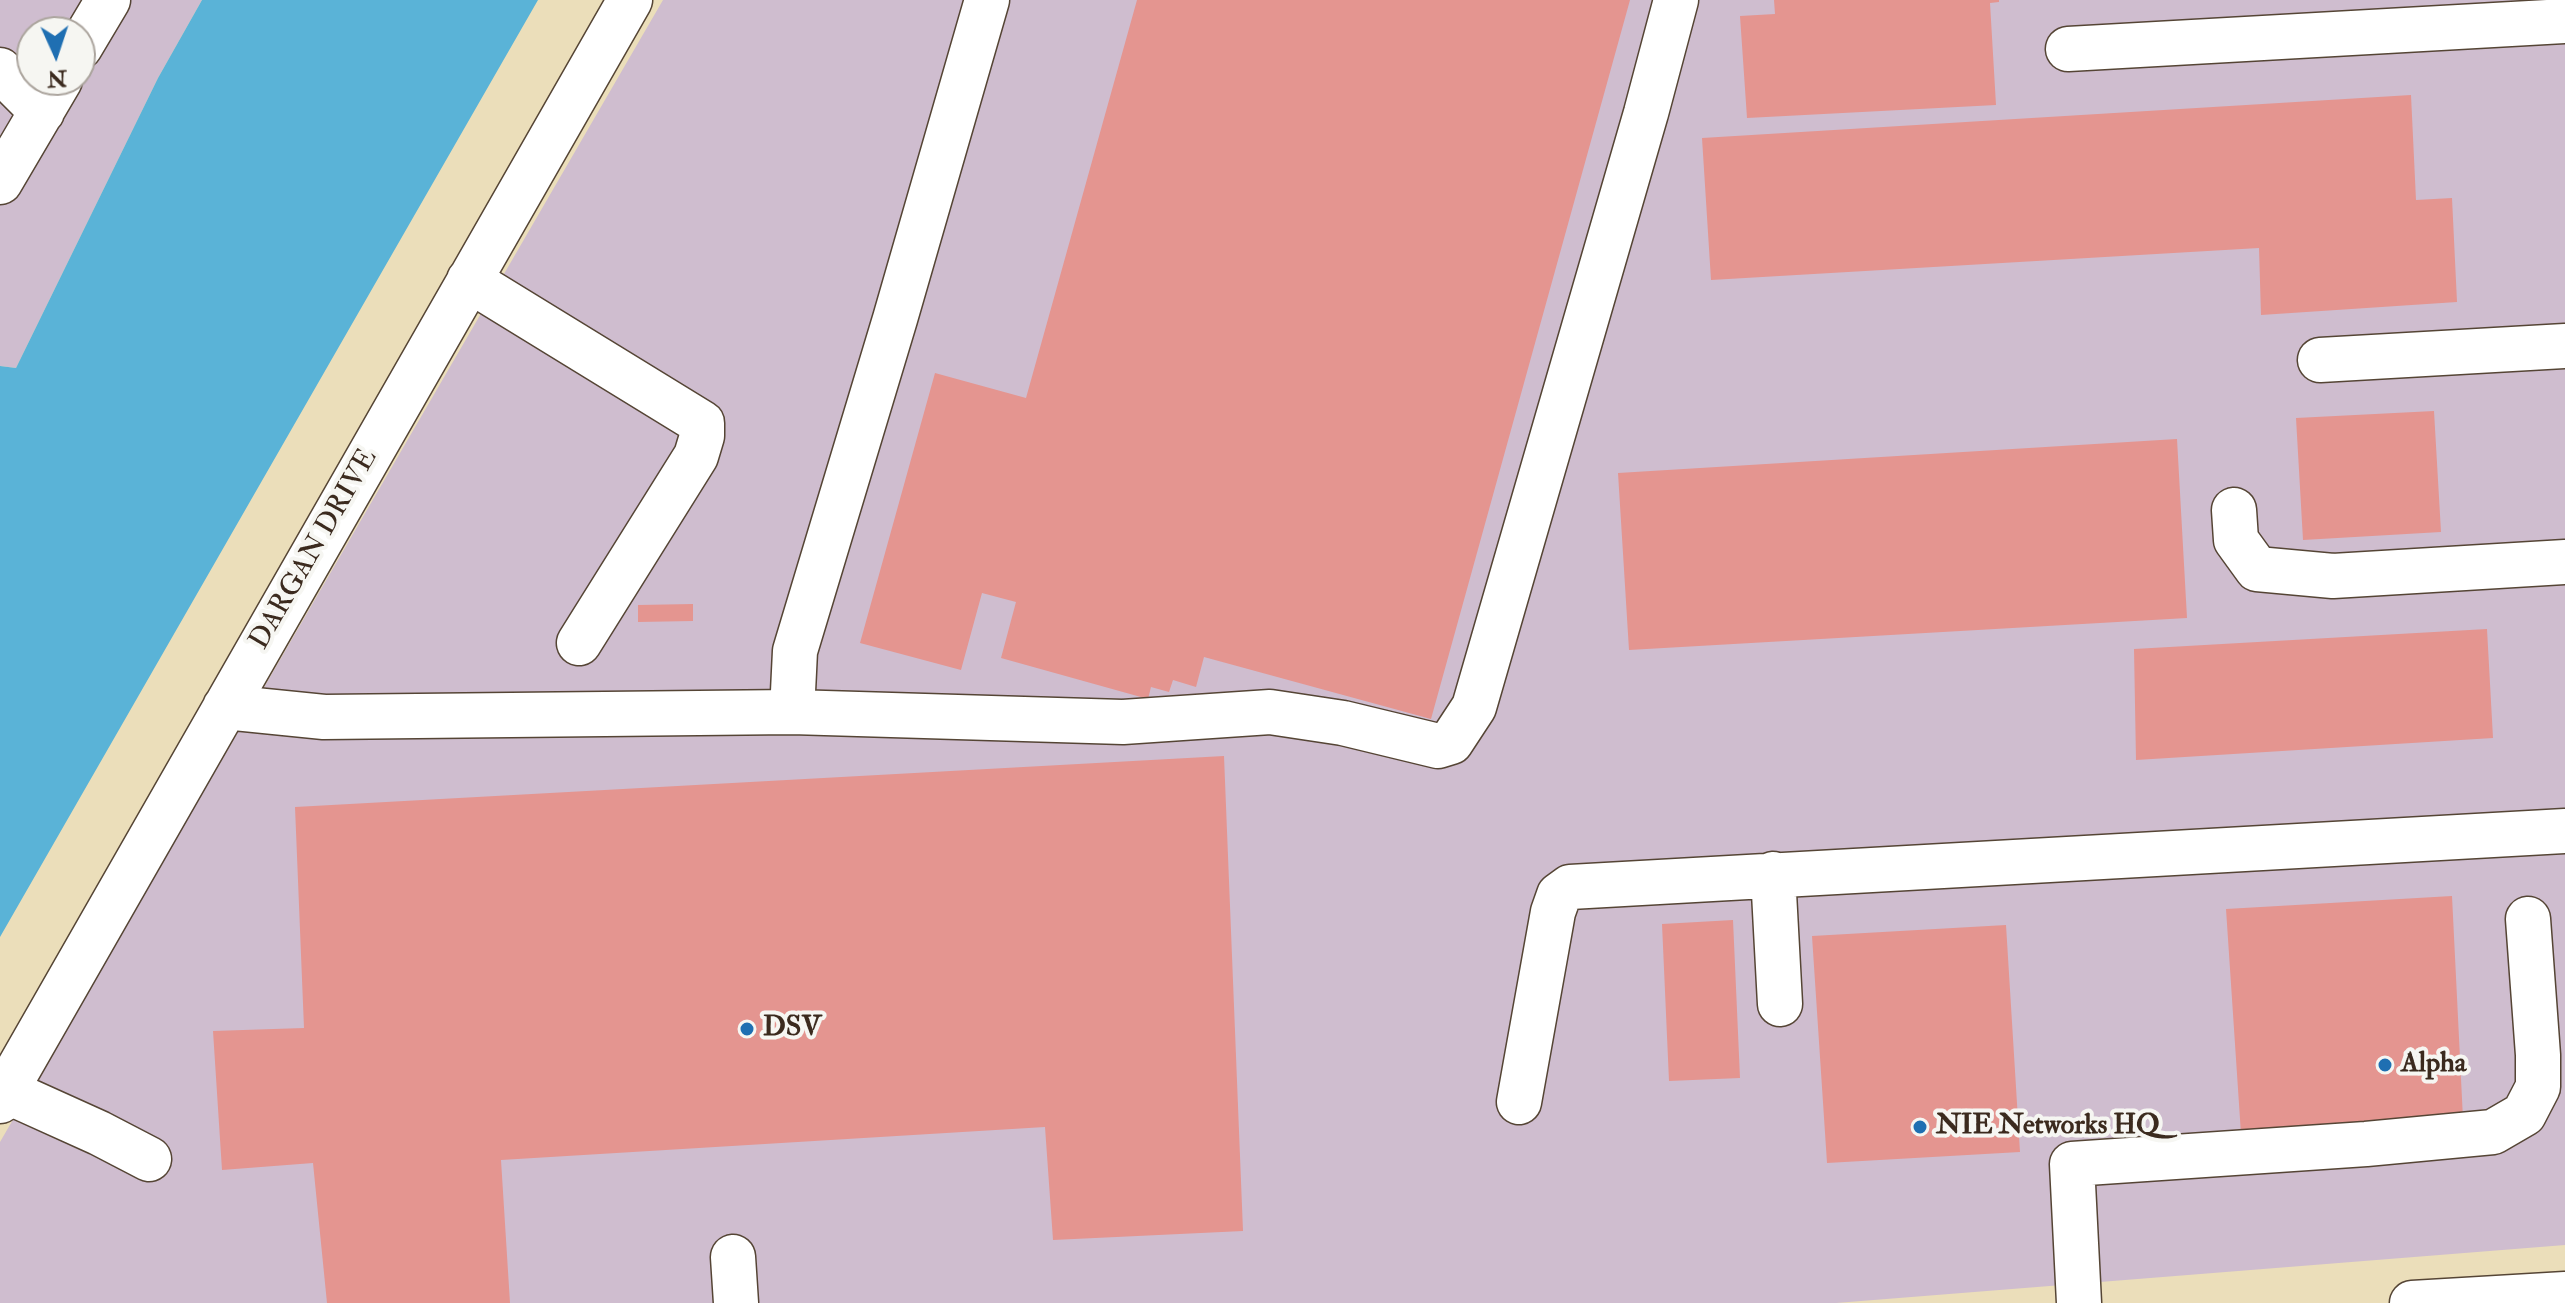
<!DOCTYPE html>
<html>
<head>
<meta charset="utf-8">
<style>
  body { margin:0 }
  #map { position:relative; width:2565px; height:1303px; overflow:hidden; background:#ebdeba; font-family:"IM FELL Double Pica",serif }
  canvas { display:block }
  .north { position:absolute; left:16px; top:16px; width:80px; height:80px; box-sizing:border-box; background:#f6f6f2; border:2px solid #aba49d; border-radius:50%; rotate:177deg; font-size:22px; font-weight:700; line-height:32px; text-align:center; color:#3b2a1e }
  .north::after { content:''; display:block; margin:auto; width:28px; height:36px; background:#1f6fb2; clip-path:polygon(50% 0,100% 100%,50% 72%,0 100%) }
</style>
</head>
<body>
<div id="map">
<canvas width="2565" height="1303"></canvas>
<div class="north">N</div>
</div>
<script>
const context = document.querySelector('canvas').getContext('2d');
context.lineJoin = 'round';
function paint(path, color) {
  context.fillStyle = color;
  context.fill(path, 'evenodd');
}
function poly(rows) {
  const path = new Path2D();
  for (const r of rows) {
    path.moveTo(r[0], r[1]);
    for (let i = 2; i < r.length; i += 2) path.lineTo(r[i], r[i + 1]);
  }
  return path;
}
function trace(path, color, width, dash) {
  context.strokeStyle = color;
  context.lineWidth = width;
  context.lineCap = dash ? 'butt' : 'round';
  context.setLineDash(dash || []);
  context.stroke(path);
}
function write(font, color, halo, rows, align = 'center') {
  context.font = font + ' "IM FELL Double Pica",serif';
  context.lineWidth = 8;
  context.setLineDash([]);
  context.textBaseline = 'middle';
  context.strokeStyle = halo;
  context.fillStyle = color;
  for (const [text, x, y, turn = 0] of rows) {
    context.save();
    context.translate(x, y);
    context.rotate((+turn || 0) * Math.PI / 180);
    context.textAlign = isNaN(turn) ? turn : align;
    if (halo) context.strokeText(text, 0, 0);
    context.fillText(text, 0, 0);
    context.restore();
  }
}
paint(poly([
  [0,0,202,0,158,78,16,368,0,366],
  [32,32,80,32,80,80,32,80],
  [663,0,2565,0,2565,1245,1836,1303,0,1303,0,1142]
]), '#cfbdcf');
paint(poly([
  [202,0,538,0,0,937,0,366,16,368,158,78]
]), '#5ab3d7');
paint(poly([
  [1137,0,1630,0,1431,719,1204,657,1196,687,1173,680,1169,692,1151,687,1148,699,1001,658,1016,602,982,593,961,670,860,643,935,373,1026,398],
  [1774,0,1999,0,1999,2,1990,3,1996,105,1747,118,1740,16,1775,14],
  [2411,95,2416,200,2452,198,2457,302,2261,315,2259,248,1711,280,1702,138],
  [2434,411,2441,532,2303,540,2296,418],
  [2177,439,2187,618,1629,650,1618,473],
  [693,604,693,621,638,622,638,605],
  [2487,629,2493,738,2136,760,2134,649],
  [1224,756,1243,1231,1053,1240,1045,1127,501,1160,510,1303,327,1303,313,1163,222,1170,213,1031,304,1028,295,807],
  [2452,896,2463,1119,2241,1134,2226,909],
  [1733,920,1740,1078,1669,1081,1662,924],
  [2006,925,2020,1152,1827,1163,1812,936]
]), '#e49590');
const minor = poly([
  [80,47,108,0],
  [2068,49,2565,21],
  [0,70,42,112],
  [0,182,60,80],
  [469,280,702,423,702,436,696,456,579,643],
  [2320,360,2565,346],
  [2234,510,2236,540,2257,569,2333,576,2565,562],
  [225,707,324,717,792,712,1123,722,1270,712,1343,723,1438,746,1451,742,1474,707,1646,113,1676,0],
  [792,712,795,651,895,319,987,0],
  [1773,874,1780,1004],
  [6,1091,99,1133,149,1159],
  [0,1101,630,0],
  [1519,1102,1553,912,1559,895,1570,887,2565,831],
  [733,1257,736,1303],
  [2079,1303,2072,1164,2366,1144,2493,1132,2524,1114,2538,1087,2538,1055,2528,919],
  [2412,1303,2565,1294]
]);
trace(minor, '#554535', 47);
trace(minor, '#fff', 44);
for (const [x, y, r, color] of [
  [747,1029,8,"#1f6fb2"],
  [2385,1065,8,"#1f6fb2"],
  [1920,1127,8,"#1f6fb2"]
]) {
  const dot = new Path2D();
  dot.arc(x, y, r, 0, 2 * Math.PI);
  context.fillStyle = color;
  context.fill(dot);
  trace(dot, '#f6f6f2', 3);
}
write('28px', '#3b2a1e', '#f6f6f2', [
  ["DARGAN DRIVE",315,550,-60]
]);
write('bold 28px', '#3b2a1e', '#f6f6f2', [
  ["DSV",763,1029],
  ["Alpha",2401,1065],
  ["NIE Networks HQ",1936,1127]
], 'left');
</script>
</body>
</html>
